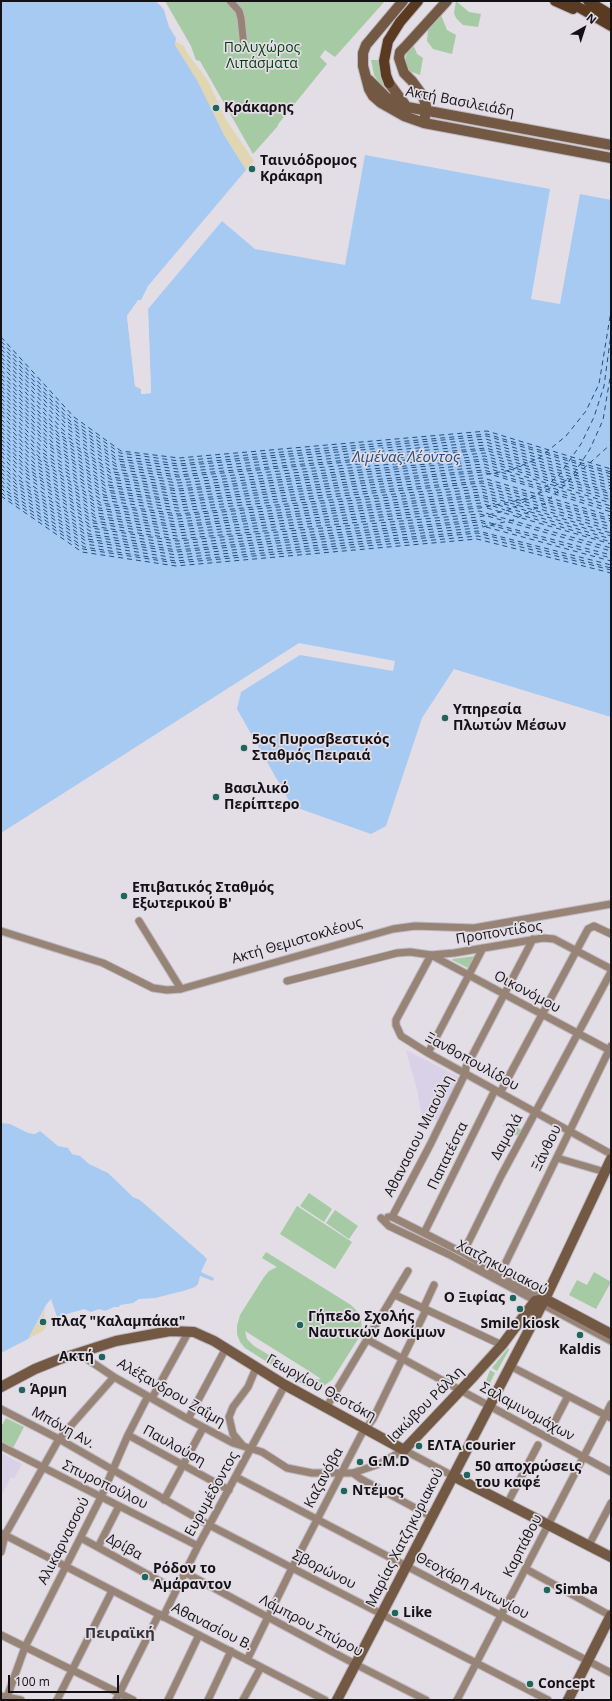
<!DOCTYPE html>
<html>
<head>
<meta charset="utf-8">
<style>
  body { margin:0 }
  #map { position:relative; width:612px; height:1701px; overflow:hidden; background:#e3dde6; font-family:"Open Sans",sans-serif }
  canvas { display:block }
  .frame { position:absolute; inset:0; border:2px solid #131114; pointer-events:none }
  .north { position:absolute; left:564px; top:8px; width:40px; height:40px; -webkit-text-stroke:3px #e3dde6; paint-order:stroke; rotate:39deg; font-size:11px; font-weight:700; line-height:16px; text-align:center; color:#131114 }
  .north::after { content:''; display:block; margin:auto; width:14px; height:18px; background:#131114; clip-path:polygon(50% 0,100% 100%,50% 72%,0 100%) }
  .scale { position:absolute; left:8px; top:1675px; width:111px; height:18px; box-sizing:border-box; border:2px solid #131114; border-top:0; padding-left:5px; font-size:12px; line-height:14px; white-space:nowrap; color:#131114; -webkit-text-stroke:3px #e3dde6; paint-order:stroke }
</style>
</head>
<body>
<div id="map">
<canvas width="612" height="1701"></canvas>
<div class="frame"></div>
<div class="north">N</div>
<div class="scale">100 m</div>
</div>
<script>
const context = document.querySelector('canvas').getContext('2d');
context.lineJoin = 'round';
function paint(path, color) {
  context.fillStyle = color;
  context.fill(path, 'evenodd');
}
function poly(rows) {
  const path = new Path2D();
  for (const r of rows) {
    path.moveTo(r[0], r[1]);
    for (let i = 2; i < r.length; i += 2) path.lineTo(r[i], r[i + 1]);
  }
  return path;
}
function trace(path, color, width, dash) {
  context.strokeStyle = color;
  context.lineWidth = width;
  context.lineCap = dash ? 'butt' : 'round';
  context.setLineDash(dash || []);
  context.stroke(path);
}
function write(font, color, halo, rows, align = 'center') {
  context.font = font + ' "Open Sans",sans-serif';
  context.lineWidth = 3.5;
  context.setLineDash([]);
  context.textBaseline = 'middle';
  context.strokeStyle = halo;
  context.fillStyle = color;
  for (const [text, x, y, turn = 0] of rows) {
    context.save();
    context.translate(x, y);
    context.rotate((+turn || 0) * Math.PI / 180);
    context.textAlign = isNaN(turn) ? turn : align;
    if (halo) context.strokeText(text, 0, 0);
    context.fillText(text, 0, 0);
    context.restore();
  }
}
paint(poly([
  [406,1050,461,1078,440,1120,422,1119,418,1094],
  [1,1451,3,1454,22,1464,14,1479,11,1477,1,1497]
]), '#d9d1e7');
paint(poly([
  [165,1,385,1,335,57,325,50,320,57,327,64,279,123,277,127,253,154,200,61,196,60,191,46],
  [456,1,469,12,481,14,478,27,463,25,456,18,454,13],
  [441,15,447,30,456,35,452,54,433,49,427,41,428,29],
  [413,44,417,54,423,58,420,75,409,71,405,61,407,51],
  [371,60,379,60,381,76,386,88,380,84,374,75],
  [475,956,468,968,452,960,453,959],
  [506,1122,522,1130,519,1136,513,1134,514,1132,503,1126],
  [309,1193,332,1209,324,1222,300,1206],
  [297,1206,352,1242,335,1269,280,1234],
  [335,1210,358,1226,349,1239,326,1223],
  [266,1252,351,1305,357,1311,361,1317,362,1331,360,1336,332,1380,322,1387,315,1388,305,1386,245,1348,240,1342,237,1334,237,1326,240,1315,264,1277,269,1271,277,1267,262,1258],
  [245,1331,309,1371,321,1379,314,1380,307,1378,254,1346,247,1339],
  [594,1272,611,1282,596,1309,569,1295,577,1280,587,1285],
  [508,1348,509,1350,497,1371,492,1368],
  [490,1370,495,1373,486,1391,483,1389],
  [6,1418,24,1427,13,1448,1,1442,1,1427]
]), '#a5caa4');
paint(poly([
  [176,42,184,46,187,53,207,79,226,120,254,161,246,170,224,135,198,83,175,45],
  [46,1307,44,1313,45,1319,49,1322,43,1331,28,1339]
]), '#e0d6b1');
paint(poly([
  [1,1,155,1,161,6,164,10,169,27,176,38,175,45,198,82,224,135,246,170,148,286,141,300,138,300,127,316,135,386,141,389,142,394,151,393,148,309,222,221,255,249,345,265,365,155,550,189,531,299,560,304,580,194,611,200,611,717,454,669,422,718,386,826,371,834,292,806,237,709,241,692,300,655,393,671,395,661,299,643,1,833],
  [1,1123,10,1124,28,1133,35,1134,40,1131,58,1146,68,1148,72,1154,80,1156,89,1164,108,1173,133,1197,140,1200,204,1256,207,1259,201,1272,214,1278,213,1281,200,1276,198,1284,195,1287,183,1291,155,1298,139,1299,133,1303,120,1305,119,1307,114,1307,105,1311,99,1309,91,1312,84,1309,57,1317,51,1299,46,1305,28,1339,1,1353]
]), '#a7caf3');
paint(poly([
  [139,300,141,300,141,302,129,317,137,385,143,387,143,392,149,391,146,309,148,309,151,393,141,394,141,389,135,386,127,316]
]), '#e3dde6');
trace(poly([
  [1,337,74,417,121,451,179,458,487,431,611,469],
  [1,341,72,419,120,453,179,461,487,434,611,472],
  [1,345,70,421,119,456,179,464,487,436,611,474],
  [1,349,69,423,118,459,178,466,486,439,611,477],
  [1,353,67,425,117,461,178,469,486,442,611,480],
  [1,357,65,427,116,464,178,472,486,445,611,483],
  [1,361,63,430,115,466,178,475,486,448,611,486],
  [1,365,61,432,114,469,178,477,485,450,611,489],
  [1,370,59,434,113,472,178,480,485,453,611,492],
  [1,374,58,436,112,474,178,483,485,456,611,494],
  [1,378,56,438,111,477,178,486,485,459,611,497],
  [1,382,54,440,110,479,178,489,484,461,611,500],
  [1,386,52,442,109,482,178,491,484,464,504,470],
  [1,390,50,444,108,485,178,494,484,467,611,506],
  [1,394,49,446,107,487,178,497,484,470,611,509],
  [1,398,47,448,106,490,178,500,483,472,542,490],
  [1,402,45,451,105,492,178,502,483,475,511,470,539,458,566,436,586,411,599,384,611,311],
  [1,406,43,453,104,495,178,505,483,478,611,516],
  [1,410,41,455,103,497,178,508,483,481,611,519],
  [1,414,39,457,102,500,178,511,482,483,611,521],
  [1,419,38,459,101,503,178,514,482,486,611,524],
  [1,423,36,461,100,505,177,516,482,489,611,527],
  [1,427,34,463,99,508,177,519,482,492,513,501],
  [1,431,32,465,98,510,177,522,481,495,507,502],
  [1,435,30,467,97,513,177,525,481,497,501,503],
  [1,439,28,469,96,516,177,527,481,500,495,504],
  [1,443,27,471,95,518,177,530,481,503,490,506],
  [1,447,25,473,94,521,177,533,480,506,484,507],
  [1,451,23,475,93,523,177,536,480,508,530,498],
  [1,455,21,478,92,526,177,539,480,511,489,514],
  [1,460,19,480,91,528,177,541,480,514,505,521],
  [1,464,17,482,90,531,177,544,479,517,509,510,536,495,560,474,581,444,594,417,604,386,611,334],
  [1,468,16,484,89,534,177,547,479,520,611,555],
  [583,469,611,444],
  [507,471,611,503],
  [1,472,14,486,88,536,177,550,479,522,611,558],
  [1,476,12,488,87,539,177,552,479,525,483,526],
  [574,476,581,471],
  [1,480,10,490,86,541,177,555,478,528,513,520,544,504,569,481,590,449,603,420,611,372],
  [1,484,8,492,85,544,176,558,478,531,611,565],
  [1,488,7,494,84,547,176,561,478,533,611,568],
  [545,491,611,512],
  [1,492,5,496,83,549,176,563,478,536,611,570],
  [538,494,569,479],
  [1,496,82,552,176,566,477,539,611,573],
  [516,502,611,530],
  [510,503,611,533],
  [504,504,611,536],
  [498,505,611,539],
  [493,506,505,510],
  [487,508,611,544],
  [508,511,611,542],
  [492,515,611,548],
  [508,522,611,551],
  [486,527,611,561]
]), '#1f4d80', 1, [5, 4]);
const street = poly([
  [230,1,239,11,241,18,244,47],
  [139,921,181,989],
  [1,931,103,963,153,988,167,990,181,989,393,929,415,926,474,928,611,904],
  [431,955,396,1020,396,1025,401,1036,428,1053,611,1154],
  [431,955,611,1051],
  [287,981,397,953,410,952,431,955,454,953,543,938,554,939,611,969],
  [428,1053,483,948],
  [500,1093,588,929,594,926,611,934],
  [557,1158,605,1172],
  [388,1217,392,1217,424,1233,463,1253,521,1287,545,1299],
  [392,1217,430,1145,465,1074,466,1067,471,1058,533,939],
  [381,1218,389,1226,450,1255,611,1341],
  [424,1233,495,1090],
  [463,1253,501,1176,611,972],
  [506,1262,611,1046],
  [395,1295,502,1345],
  [423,1309,434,1285],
  [368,1340,611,1472],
  [82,1352,87,1359,114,1377,188,1419,233,1443,262,1452,287,1468,312,1473,353,1473,379,1464,404,1450,453,1476],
  [510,1366,611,1418],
  [152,1398,189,1331],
  [326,1408,408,1271],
  [1,1409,59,1439,209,1525,548,1700],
  [188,1419,226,1348],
  [552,1427,568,1396],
  [128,1435,229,1490],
  [1,1446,198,1546],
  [243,1446,233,1434,229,1417,233,1407,248,1387,256,1368],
  [353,1473,361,1479,432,1517],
  [236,1477,611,1673],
  [164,1500,203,1428],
  [507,1504,538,1445],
  [1,1533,325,1700],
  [81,1538,176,1590],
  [589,1545,611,1503],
  [98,1547,119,1506],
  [1,1552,5,1535,59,1439,114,1377],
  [526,1569,611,1616],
  [184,1572,355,1664,426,1700],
  [163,1617,198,1546,285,1385],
  [1,1635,133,1700],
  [247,1660,292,1568,361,1435,373,1419,426,1310],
  [1,1696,21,1700],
  [6,1700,25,1647,101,1497,128,1435,148,1396],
  [57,1700,112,1591],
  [116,1700,159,1614],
  [168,1700,199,1635],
  [208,1700,231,1651],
  [243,1700,261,1667],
  [457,1700,611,1404]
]);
const secondary = poly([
  [403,1,366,45,363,53,363,66,369,89,373,96,381,103,404,116,424,123,611,158],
  [369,80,386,97,396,103,407,107,611,145],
  [389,83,406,106],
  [425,117,426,106,423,96,412,81,404,73,399,58,400,52,405,47,447,1],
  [545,1299,611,1334],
  [1,1387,35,1369,60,1359,116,1341,170,1331,194,1332,214,1341,285,1385,404,1450,474,1376,502,1345,535,1301,545,1299],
  [453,1476,611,1557],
  [337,1700,545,1299,611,1159],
  [568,1700,611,1615]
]);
const primary = poly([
  [555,1,573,9],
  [568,1,611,26],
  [588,1,611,15],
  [389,83,386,75,384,61,388,41,400,22,418,1]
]);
trace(street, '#beb8c0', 9);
trace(secondary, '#beb8c0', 12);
trace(primary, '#beb8c0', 12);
trace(street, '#978476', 7);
trace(secondary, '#735944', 10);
trace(primary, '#5a3b21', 10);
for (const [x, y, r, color] of [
  [216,108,4,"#1e665c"],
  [252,169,4,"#1e665c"],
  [445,718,4,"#1e665c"],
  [244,748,4,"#1e665c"],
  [216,797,4,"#1e665c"],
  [124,896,4,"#1e665c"],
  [513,1298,4,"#1e665c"],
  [520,1309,4,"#1e665c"],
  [43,1322,4,"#1e665c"],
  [300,1325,4,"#1e665c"],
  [580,1335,4,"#1e665c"],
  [102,1357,4,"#1e665c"],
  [22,1390,4,"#1e665c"],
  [419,1446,4,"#1e665c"],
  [360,1462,4,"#1e665c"],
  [467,1475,4,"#1e665c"],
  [344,1491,4,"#1e665c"],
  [145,1577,4,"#1e665c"],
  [547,1590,4,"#1e665c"],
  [395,1613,4,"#1e665c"],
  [530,1684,4,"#1e665c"]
]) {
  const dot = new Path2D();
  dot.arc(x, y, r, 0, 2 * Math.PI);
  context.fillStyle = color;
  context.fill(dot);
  trace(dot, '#e3dde6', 1.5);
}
write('14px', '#043f0b', '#e3dde6', [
  ["Πολυχώρος",262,48],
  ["Λιπάσματα",262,64]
]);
write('14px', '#131114', '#e3dde6', [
  ["Ακτή Βασιλειάδη",460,102,11],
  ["Προποντίδος",499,933,-9],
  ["Ακτή Θεμιστοκλέους",297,941,-16],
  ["Οικονόμου",527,992,28],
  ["Ξανθοπουλίδου",472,1062,29],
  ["Αθανασιου Μιαούλη",419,1136,-63],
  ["Δαμαλά",507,1137,-61],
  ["Ξάνθου",547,1148,-64],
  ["Παπατέστα",448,1156,-64],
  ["Χατζηκυριακού",502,1268,28],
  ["Γεωργίου Θεοτόκη",321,1388,29],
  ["Αλέξανδρου Ζαΐμη",171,1393,30],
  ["Ιακώβου Ράλλη",426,1405,-45],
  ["Σαλαμινομάχων",527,1412,29],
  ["Μπόνη Αν.",63,1428,29],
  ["Παυλούση",174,1446,29],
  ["Καζανόβα",324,1478,-62],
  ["Σπυροπούλου",105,1485,26],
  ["Ευρυμέδοντος",212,1494,-61],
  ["Μαρίας Χατζηκυριακού",405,1538,-63],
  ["Αλικαρνασσού",64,1541,-63],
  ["Καρπάθου",523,1546,-63],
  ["Δρίβα",124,1547,29],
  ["Σβορώνου",324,1570,27],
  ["Θεοχάρη Αντωνίου",472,1586,28],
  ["Λάμπρου Σπύρου",311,1626,28],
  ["Αθανασίου Β.",212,1627,27]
]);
write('bold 14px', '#131114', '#e3dde6', [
  ["Κράκαρης",224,108],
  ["Ταινιόδρομος",260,161],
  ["Κράκαρη",260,177],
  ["Υπηρεσία",453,710],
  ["Πλωτών Μέσων",453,726],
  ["5ος Πυροσβεστικός",252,740],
  ["Σταθμός Πειραιά",252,756],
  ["Βασιλικό",224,789],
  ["Περίπτερο",224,805],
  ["Επιβατικός Σταθμός",132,888],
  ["Εξωτερικού Β'",132,904],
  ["Ο Ξιφίας",505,1298,"right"],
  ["Γήπεδο Σχολής",308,1317],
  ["Ναυτικών Δοκίμων",308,1333],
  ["πλαζ \"Καλαμπάκα\"",51,1322],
  ["Smile kiosk",520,1324,"center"],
  ["Kaldis",580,1350,"center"],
  ["Ακτή",94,1357,"right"],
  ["Άρμη",30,1390],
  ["ΕΛΤΑ courier",427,1446],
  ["G.M.D",368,1462],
  ["50 αποχρώσεις",475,1467],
  ["του καφέ",475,1483],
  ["Ντέμος",352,1491],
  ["Ρόδον το",153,1569],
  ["Αμάραντον",153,1585],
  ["Simba",555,1590],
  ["Like",403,1613],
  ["Concept",538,1684]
], 'left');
write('italic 15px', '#1f4d80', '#e3dde6', [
  ["Λιμένας Λέοντος",406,458]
]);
write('bold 15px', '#37333a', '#e3dde6', [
  ["Πειραϊκή",120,1634]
]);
</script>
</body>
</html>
